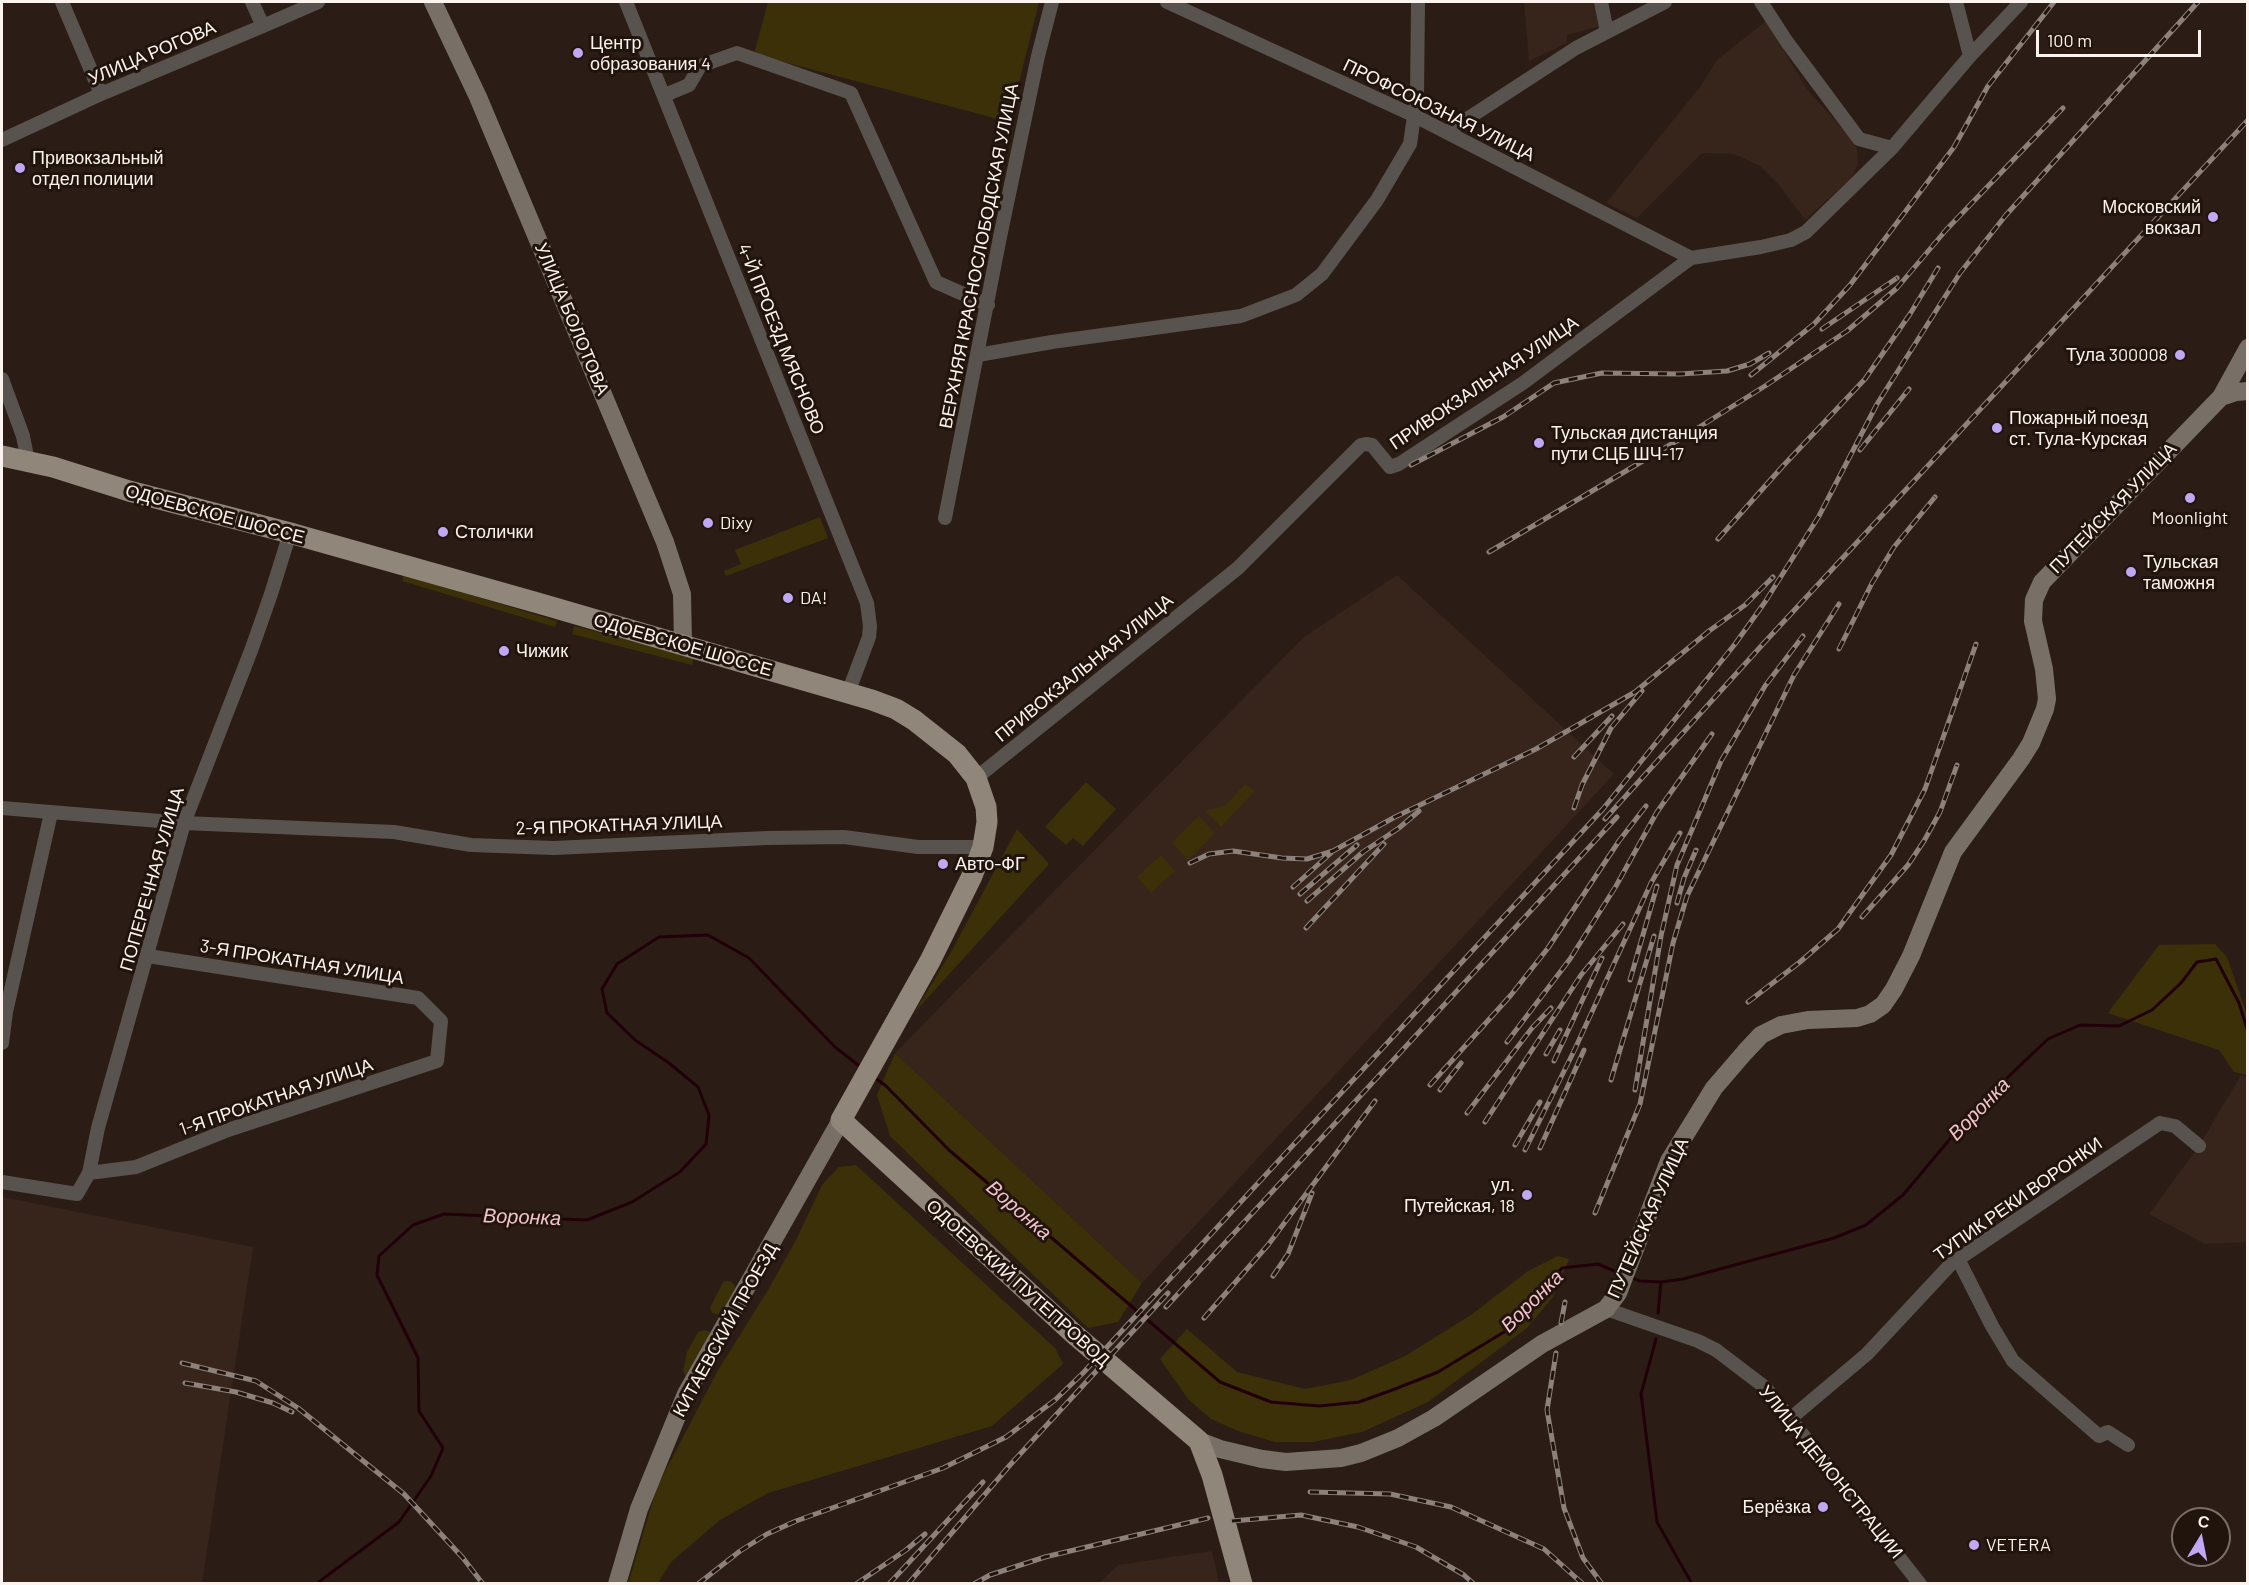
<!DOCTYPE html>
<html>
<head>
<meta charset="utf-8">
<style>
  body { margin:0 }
  #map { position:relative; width:2249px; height:1585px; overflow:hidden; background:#2b1d16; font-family:Barlow,sans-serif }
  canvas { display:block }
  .frame { position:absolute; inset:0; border:3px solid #fcf3ee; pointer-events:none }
  .north { position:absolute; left:2171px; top:1507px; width:60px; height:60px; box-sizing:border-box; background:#21140d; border:2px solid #796d67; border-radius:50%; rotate:10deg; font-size:16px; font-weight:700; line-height:24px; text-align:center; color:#fcf3ee }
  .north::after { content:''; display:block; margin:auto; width:21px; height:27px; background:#c0a8f4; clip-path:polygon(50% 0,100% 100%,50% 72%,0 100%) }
  .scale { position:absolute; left:2036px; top:30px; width:165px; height:27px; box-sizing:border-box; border:3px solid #fcf3ee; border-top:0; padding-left:8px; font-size:18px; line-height:21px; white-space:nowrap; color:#fcf3ee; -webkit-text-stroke:4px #21140d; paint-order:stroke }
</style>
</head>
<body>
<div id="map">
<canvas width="2249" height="1585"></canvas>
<div class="frame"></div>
<div class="north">С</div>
<div class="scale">100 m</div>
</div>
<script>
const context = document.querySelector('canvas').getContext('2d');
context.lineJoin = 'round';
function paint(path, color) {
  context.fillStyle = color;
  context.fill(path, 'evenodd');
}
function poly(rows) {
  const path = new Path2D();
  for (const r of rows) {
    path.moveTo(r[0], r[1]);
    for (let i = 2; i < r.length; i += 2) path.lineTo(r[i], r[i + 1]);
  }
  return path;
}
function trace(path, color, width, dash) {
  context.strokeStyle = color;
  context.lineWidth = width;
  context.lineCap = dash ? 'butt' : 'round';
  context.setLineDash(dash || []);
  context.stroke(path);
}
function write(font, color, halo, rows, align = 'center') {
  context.font = font + ' Barlow,sans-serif';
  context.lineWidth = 6;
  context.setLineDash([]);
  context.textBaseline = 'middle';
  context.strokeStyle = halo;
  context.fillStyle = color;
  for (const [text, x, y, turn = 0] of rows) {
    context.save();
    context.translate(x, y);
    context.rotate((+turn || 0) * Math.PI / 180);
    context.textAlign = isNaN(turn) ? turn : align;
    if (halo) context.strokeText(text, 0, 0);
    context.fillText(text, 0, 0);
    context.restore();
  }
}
paint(poly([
  [1524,2,1596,2,1601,26,1567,35,1567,43,1529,61],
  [1766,21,1809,92,1849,136,1857,148,1858,164,1851,178,1805,220,1780,186,1760,166,1734,154,1702,153,1637,218,1606,203,1700,87,1717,60],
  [1397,575,1614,774,1142,1283,895,1053,1304,637],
  [2241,1075,2247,1077,2247,1242,2205,1244,2149,1214,2199,1146],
  [2,1197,253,1247,202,1583,2,1583],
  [1212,1551,1219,1583,1100,1583,1118,1565]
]), '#37241a');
paint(poly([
  [768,2,1039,2,1009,122,754,54],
  [820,517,828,538,726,576,724,571,741,564,735,550],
  [404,575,557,621,555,627,402,581],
  [574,626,694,657,692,665,572,634],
  [1086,782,1116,809,1083,846,1073,838,1066,845,1045,827],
  [1245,784,1255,791,1221,827,1205,811,1225,806],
  [1199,816,1215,833,1188,860,1172,843],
  [1017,829,1049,864,914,1013,951,952],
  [1161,855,1175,871,1151,893,1137,877],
  [2215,944,2227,957,2247,1015,2247,1075,2234,1072,2219,1050,2108,1013,2159,945],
  [895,1053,1142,1283,1118,1322,1088,1328,890,1136,877,1095],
  [856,1165,1055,1348,1063,1364,992,1426,768,1493,720,1520,671,1562,658,1583,628,1584,657,1487,717,1372,768,1290,796,1240,822,1185,839,1167],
  [1558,1256,1569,1259,1553,1297,1527,1328,1428,1402,1362,1432,1313,1442,1275,1442,1238,1431,1211,1419,1188,1399,1160,1359,1187,1329,1237,1372,1305,1389,1351,1380,1405,1356,1471,1315,1528,1271],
  [727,1281,732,1282,736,1288,726,1312,719,1315,712,1313,710,1308,723,1282],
  [704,1330,713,1333,686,1376,683,1372,687,1352,698,1332]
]), '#3b3008');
trace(poly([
  [874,1077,886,1086,949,1150,1220,1382,1271,1402,1319,1406,1359,1402,1395,1389,1438,1372,1509,1329,1562,1268,1598,1264,1619,1273],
  [1630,1277,1640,1281,1661,1282,1683,1279,1834,1238,1866,1225,1903,1195,1960,1127,1991,1100,2008,1077,2048,1039,2080,1025,2119,1026,2152,1010,2181,983,2197,962,2216,959,2239,1003,2248,1032],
  [1658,1313,1661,1282],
  [1656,1339,1641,1394,1657,1522,1692,1584],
  [316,1584,399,1522,431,1476,443,1448,419,1411,418,1358,377,1275,379,1256,413,1225,444,1214,587,1220,632,1202,680,1172,706,1144,709,1115,698,1087,669,1063,635,1040,607,1013,602,989,617,964,659,937,708,935,749,958,835,1047,862,1068]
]), '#22000a', 3);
trace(poly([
  [62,2,101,94],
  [252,2,263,26],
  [626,2,867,603,870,626,869,637,848,693],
  [1167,2,1415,116,1691,258],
  [1601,2,1607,32],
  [1761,2,1787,42,1859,139,1892,148],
  [1956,2,1970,56],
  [665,95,689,85,700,66,737,53,851,93,936,282,988,305],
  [1447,132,1576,48,1665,2],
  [2,140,101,94,263,26,318,2],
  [978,355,1052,342,1241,316,1296,295,1322,274,1377,200,1410,144,1417,95,1418,2],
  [2,379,23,436,28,462],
  [945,518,1000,237,1038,56,1052,2],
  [976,778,1238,568,1361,445,1366,444,1372,445,1390,467,1399,464,1523,383,1691,258,1761,247,1791,240,1806,232,1892,148,1970,56,2021,2],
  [2,808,184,823,394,832,471,845,554,848,767,838,844,837,918,847,983,847],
  [2,1043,6,1012,51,813],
  [89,1173,136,1167,228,1130,437,1061,441,1021,418,998,148,956],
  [2,1182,77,1194,89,1173,98,1128,184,823,252,648,271,594,290,533],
  [1958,1259,1992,1326,2013,1361,2099,1436,2108,1432,2128,1445],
  [1606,1309,1698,1341,1716,1350,1766,1388,1920,1584],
  [1791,1418,1867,1354,1951,1264,2160,1123,2175,1126,2199,1146]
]), '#58534e', 14);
trace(poly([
  [433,2,478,97,665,542,682,594,683,644],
  [2221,397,2236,392,2248,391],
  [1199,1441,1220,1449,1262,1459,1286,1462,1341,1458,1361,1453,1398,1438,1434,1418,1542,1344,1606,1309,1618,1293,1669,1161,1714,1088,1745,1052,1761,1035,1781,1025,1808,1020,1857,1018,1870,1014,1883,1005,1894,989,1911,956,1953,852,2021,759,2031,743,2045,709,2047,699,2044,669,2033,621,2034,600,2042,582,2221,397,2248,348],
  [617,1584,639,1509,686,1394,841,1120]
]), '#787067', 18);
trace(poly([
  [2,456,53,467,129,491,290,533,538,603,872,700,896,709,914,720,957,754,976,778,986,807,987,822,983,847,972,876,930,961,841,1120,1074,1334,1199,1441,1212,1475,1242,1584]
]), '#90867a', 21);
const rail = poly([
  [1822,329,1897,278],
  [1751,375,1814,324,1850,285,1954,147,1988,86,2054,2],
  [1860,450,1909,389],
  [1411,465,1503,417,1554,383,1602,373,1680,374,1727,371,1750,364,1769,353],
  [1718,539,1782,467,1865,379,1910,314,1938,268],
  [1489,552,1685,436,1765,386,1847,331,1897,288,1946,230,2063,108],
  [1839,649,1872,583,1894,547,1935,497],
  [1574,757,1612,716],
  [1574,808,1582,785,1611,728,1642,691],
  [1605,819,1763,644,2248,120],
  [1190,863,1209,854,1233,851,1282,858,1307,859,1333,851,1395,817,1536,749,1635,692,1709,631,1745,605,1773,577],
  [1293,887,1331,853],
  [1300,894,1357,845],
  [1307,901,1363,852,1399,828,1419,811],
  [1677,903,1684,878,1696,850],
  [1862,917,1908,865,1924,841,1940,812,1957,765],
  [1306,928,1384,844],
  [1630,980,1657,886],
  [1748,1002,1800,962,1838,929,1891,855,1925,789,1976,644],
  [1507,1042,1570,959,1616,886,1657,812,1712,734],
  [1546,1054,1560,1030],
  [1554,1061,1602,958],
  [1611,1080,1654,936],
  [1430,1085,1511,995,1548,948,1619,841,1646,806],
  [1440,1090,1461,1063],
  [1635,1090,1661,936,1677,865,1721,761,1765,686,1803,636],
  [1467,1113,1532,1028,1551,1008],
  [1485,1122,1581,975,1623,924],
  [1515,1145,1540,1102],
  [1540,1148,1584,1050],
  [1525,1150,1574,1051,1651,883,1680,833],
  [1595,1213,1640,1104,1673,943,1687,896,1794,675,1839,604],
  [1273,1276,1288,1254,1312,1193],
  [1166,1307,1617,817],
  [1204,1318,1268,1245,1375,1101],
  [1561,1323,1565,1302],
  [1556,1353,1547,1410,1564,1508,1583,1558,1602,1584],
  [182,1363,256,1381,298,1408,404,1494,463,1558,483,1584],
  [185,1383,236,1392,273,1403,292,1412],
  [1310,1492,1390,1494,1451,1507,1544,1549,1583,1584],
  [1232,1521,1301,1515,1358,1527,1416,1547,1464,1575,1474,1584],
  [698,1584,740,1551,767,1534,796,1521,943,1468,1006,1437,1055,1400,1083,1373,1603,809,1735,644,1765,602,1819,516,1877,404,1960,273,2006,215,2198,2],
  [856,1584,906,1550,925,1534],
  [889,1584,983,1482],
  [908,1584,1010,1465,1168,1293],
  [974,1584,990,1575,1045,1557,1208,1518]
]);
trace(rail, '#8d817b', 5);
trace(rail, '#21140d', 3, [9]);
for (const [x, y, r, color] of [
  [578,53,6,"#c0a8f4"],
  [20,168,6,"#c0a8f4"],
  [2213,217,6,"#c0a8f4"],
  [2180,355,6,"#c0a8f4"],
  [1997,428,6,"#c0a8f4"],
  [1539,443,6,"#c0a8f4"],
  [2190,498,6,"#c0a8f4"],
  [708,523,6,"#c0a8f4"],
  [443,532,6,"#c0a8f4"],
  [2131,572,6,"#c0a8f4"],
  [788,598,6,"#c0a8f4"],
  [504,651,6,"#c0a8f4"],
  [943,864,6,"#c0a8f4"],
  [1527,1195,6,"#c0a8f4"],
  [1823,1507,6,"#c0a8f4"],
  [1974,1545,6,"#c0a8f4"]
]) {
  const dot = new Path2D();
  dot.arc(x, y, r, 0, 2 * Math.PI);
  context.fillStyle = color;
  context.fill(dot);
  trace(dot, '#21140d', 2);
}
write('18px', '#fcf3ee', '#21140d', [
  ["Центр",590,43],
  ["образования 4",590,64],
  ["Привокзальный",32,158],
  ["отдел полиции",32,179],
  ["Московский",2201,207,"right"],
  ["вокзал",2201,228,"right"],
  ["Тула 300008",2168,355,"right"],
  ["Пожарный поезд",2009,418],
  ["ст. Тула-Курская",2009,439],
  ["Тульская дистанция",1551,433],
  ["пути СЦБ ШЧ-17",1551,454],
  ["Moonlight",2190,518,"center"],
  ["Dixy",720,523],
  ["Столички",455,532],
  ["Тульская",2143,562],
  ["таможня",2143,583],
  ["DA!",800,598],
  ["Чижик",516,651],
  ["Авто-ФГ",955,864],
  ["ул.",1515,1185,"right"],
  ["Путейская, 18",1515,1206,"right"],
  ["Берёзка",1811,1507,"right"],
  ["VETERA",1986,1545]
], 'left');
write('18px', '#fcf3ee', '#21140d', [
  ["УЛИЦА РОГОВА",152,53,-23],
  ["ПРОФСОЮЗНАЯ УЛИЦА",1439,110,26],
  ["ВЕРХНЯЯ КРАСНОСЛОБОДСКАЯ УЛИЦА",979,256,-79],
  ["УЛИЦА БОЛОТОВА",572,319,67],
  ["4-Й ПРОЕЗД МЯСНОВО",781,339,68],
  ["ПРИВОКЗАЛЬНАЯ УЛИЦА",1484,383,-34],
  ["ПУТЕЙСКАЯ УЛИЦА",2113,508,-46],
  ["ОДОЕВСКОЕ ШОССЕ",215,514,15],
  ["ОДОЕВСКОЕ ШОССЕ",683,645,16],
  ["ПРИВОКЗАЛЬНАЯ УЛИЦА",1084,668,-39],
  ["2-Я ПРОКАТНАЯ УЛИЦА",619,825,-2],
  ["ПОПЕРЕЧНАЯ УЛИЦА",152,879,-74],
  ["3-Я ПРОКАТНАЯ УЛИЦА",302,962,9],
  ["1-Я ПРОКАТНАЯ УЛИЦА",276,1097,-19],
  ["ТУПИК РЕКИ ВОРОНКИ",2018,1199,-35],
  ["ПУТЕЙСКАЯ УЛИЦА",1648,1218,-66],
  ["ОДОЕВСКИЙ ПУТЕПРОВОД",1018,1283,42],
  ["КИТАЕВСКИЙ ПРОЕЗД",725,1330,-61],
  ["УЛИЦА ДЕМОНСТРАЦИИ",1831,1472,51]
]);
write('italic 20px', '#f2c3cc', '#21140d', [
  ["Воронка",1979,1109,-46],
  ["Воронка",1019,1210,41],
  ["Воронка",522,1217,2],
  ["Воронка",1532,1301,-45]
]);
</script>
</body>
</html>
